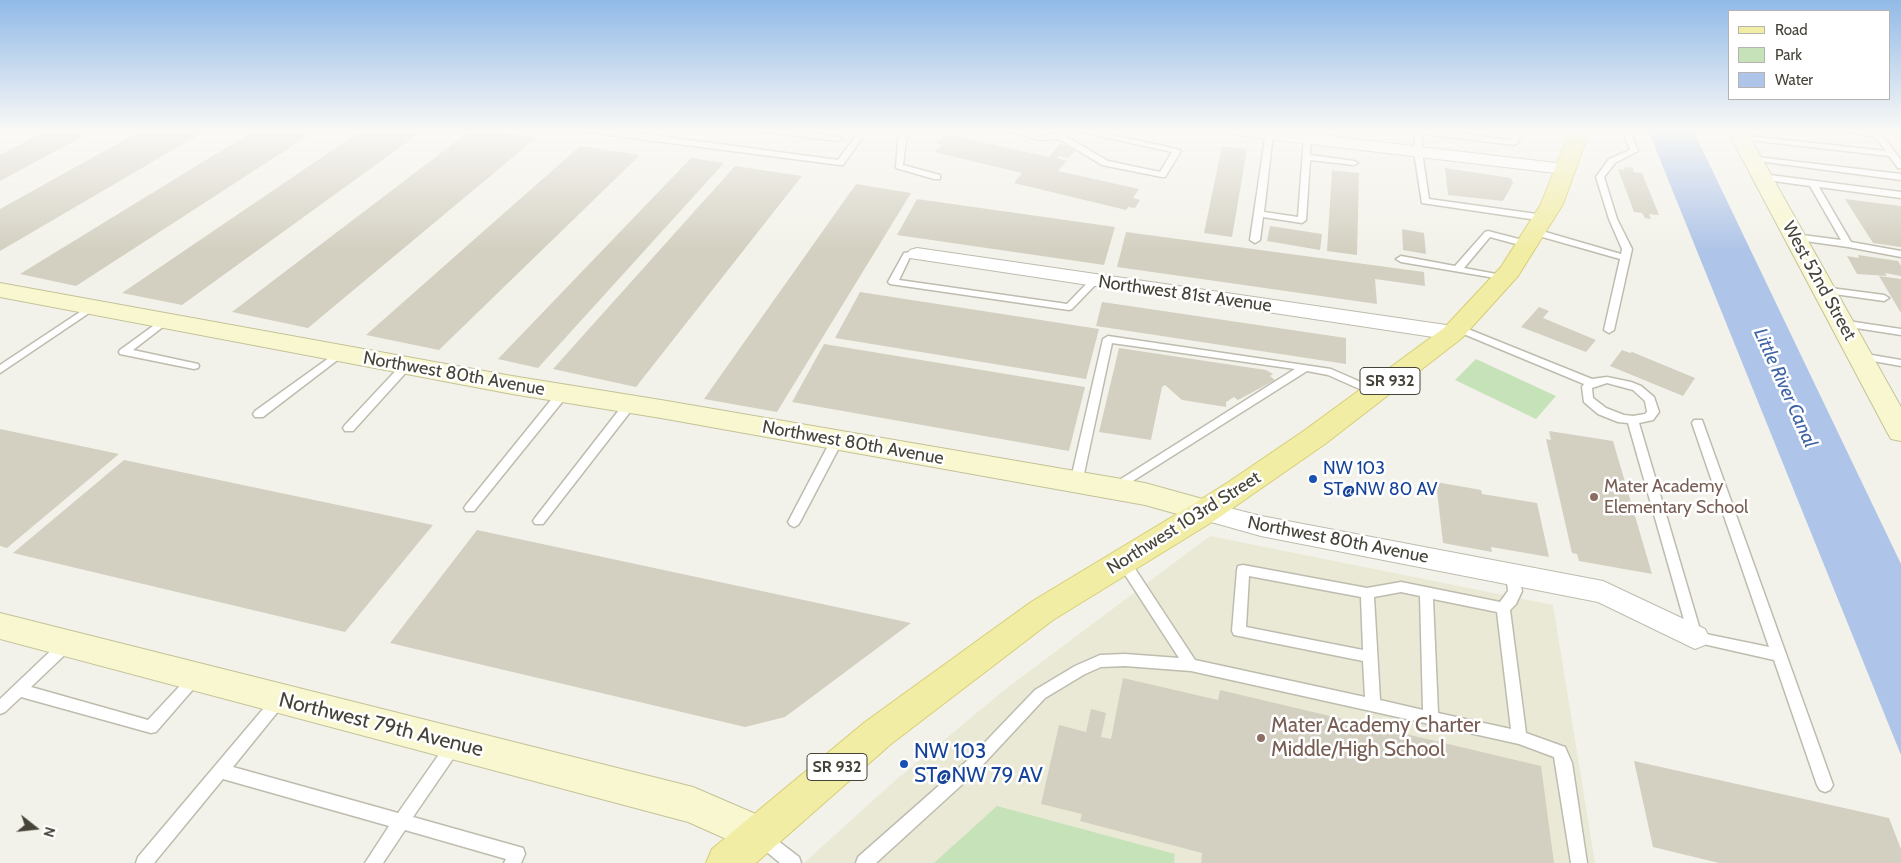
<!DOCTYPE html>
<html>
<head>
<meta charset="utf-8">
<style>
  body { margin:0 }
  #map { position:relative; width:1901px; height:863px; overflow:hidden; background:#f3f2ea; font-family:Cabin,sans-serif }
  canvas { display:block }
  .legend { position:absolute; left:1728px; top:10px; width:162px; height:90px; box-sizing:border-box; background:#fff; border:1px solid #b5b4b0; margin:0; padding:6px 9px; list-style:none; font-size:15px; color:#464439 }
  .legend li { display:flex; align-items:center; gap:10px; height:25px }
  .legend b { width:25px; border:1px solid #b5b4b0 }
  .north { position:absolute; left:10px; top:803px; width:50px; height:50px; -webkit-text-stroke:4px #fff; paint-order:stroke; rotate:106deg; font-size:14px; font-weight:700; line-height:20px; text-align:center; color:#464439 }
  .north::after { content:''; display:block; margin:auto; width:18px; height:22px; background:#464439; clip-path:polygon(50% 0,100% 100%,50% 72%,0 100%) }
</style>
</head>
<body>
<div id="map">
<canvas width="1901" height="863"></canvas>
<ul class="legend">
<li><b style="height:6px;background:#f2eda4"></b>Road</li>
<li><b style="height:14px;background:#c6e2b8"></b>Park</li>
<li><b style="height:14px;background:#aec4e8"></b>Water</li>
</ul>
<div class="north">N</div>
</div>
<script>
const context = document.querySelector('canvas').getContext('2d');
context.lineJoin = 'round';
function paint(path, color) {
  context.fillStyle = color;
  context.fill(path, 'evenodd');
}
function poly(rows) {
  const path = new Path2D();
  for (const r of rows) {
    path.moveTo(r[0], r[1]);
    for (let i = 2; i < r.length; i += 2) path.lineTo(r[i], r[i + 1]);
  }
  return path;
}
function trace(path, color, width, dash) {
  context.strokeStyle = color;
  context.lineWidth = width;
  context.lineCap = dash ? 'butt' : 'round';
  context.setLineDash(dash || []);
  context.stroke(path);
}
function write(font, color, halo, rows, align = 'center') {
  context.font = font + ' Cabin,sans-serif';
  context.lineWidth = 5;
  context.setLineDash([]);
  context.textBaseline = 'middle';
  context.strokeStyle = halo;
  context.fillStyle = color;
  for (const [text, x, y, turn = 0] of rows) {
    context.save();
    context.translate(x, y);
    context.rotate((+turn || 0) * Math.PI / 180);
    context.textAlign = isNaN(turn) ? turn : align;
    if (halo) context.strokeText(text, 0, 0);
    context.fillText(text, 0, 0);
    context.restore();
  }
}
paint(poly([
  [1210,536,1553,605,1595,863,804,863,890,785,1003,691]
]), '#eae9d6');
paint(poly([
  [1476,359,1556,396,1536,419,1455,380],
  [997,806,1175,854,1174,863,934,863]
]), '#c6e2b8');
paint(poly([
  [1648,130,1693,130,1901,564,1901,755]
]), '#aec4e8');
paint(poly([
  [48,130,95,130,0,181,0,155],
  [142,130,207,130,0,251,0,209],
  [255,130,317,130,76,286,20,274],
  [362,130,424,130,182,305,122,293],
  [471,130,486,130,536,138,308,328,232,312],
  [951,135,1049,157,1061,143,1075,151,1069,158,1059,156,1057,158,1067,161,1058,171,1139,189,1133,198,1140,200,1135,208,1128,207,1126,210,1014,183,1022,173,934,152,942,145,936,143,944,136,949,137],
  [580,146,640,155,439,350,366,335],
  [1222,146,1247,149,1232,237,1204,233],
  [691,158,724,163,538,368,498,359],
  [735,166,802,176,636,387,553,369],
  [1624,167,1633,168,1634,172,1642,173,1659,215,1649,214,1651,219,1645,218,1642,213,1634,212,1618,169,1625,170],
  [1445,168,1511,178,1513,183,1503,201,1448,195],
  [1332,170,1359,173,1357,255,1327,251],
  [856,184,911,193,777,412,704,399],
  [917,199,1115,227,1104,265,897,235],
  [1845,199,1901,206,1901,247,1873,243],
  [1270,226,1322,234,1320,250,1267,241],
  [1402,229,1424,233,1426,254,1403,250],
  [1126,232,1424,272,1425,286,1375,279,1377,304,1117,267],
  [1858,255,1898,261,1901,266,1901,276,1885,273,1887,276,1857,274,1847,256,1859,258],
  [1879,276,1901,279,1901,313],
  [860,292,1099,329,1086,379,835,338],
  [1102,302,1346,338,1346,364,1096,326],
  [1539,307,1549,311,1543,318,1596,340,1586,352,1521,327],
  [824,344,1085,387,1069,451,792,402],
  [1119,348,1266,370,1273,374,1270,376,1275,380,1238,400,1234,397,1226,402,1226,407,1182,400,1165,385,1162,387,1151,440,1099,432],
  [1622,350,1630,353,1632,352,1695,378,1683,396,1610,366],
  [0,429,119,454,7,548,0,546],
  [1549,431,1613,441,1652,574,1579,561,1577,554,1572,553,1546,439,1551,440],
  [124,460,433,525,345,632,13,553],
  [1436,482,1481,490,1482,494,1537,503,1549,557,1491,547,1492,552,1443,543],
  [477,530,911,623,785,717,745,727,390,643],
  [1123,678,1218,700,1220,690,1541,766,1554,863,1201,863,1202,853,1080,821,1082,814,1041,804,1059,725,1086,732,1091,709,1106,713,1101,737,1111,739],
  [1634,761,1889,818,1901,849,1901,863,1719,863,1653,847]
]), '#d3d0c1');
const lane = poly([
  [581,130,615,130,838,160,860,130,868,130,843,165,840,165,585,132,581,130],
  [761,130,787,130,838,137,842,139,838,141,765,132,761,130],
  [905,130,913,130,906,139,903,165,940,175,940,179,934,179,896,168,898,139,905,130],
  [1001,130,1017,130,1041,136,1057,134,1058,130,1066,130,1064,135,1108,161,1160,172,1172,152,1072,130,1089,130,1177,149,1181,151,1165,177,1162,177,1102,165,1059,139,1041,140,1001,130],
  [1415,130,1431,130,1511,140,1513,130,1521,130,1518,143,1514,145,1422,134,1422,152,1429,199,1544,215,1548,218,1544,221,1422,203,1414,152,1415,130],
  [1622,130,1630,130,1638,151,1615,163,1604,177,1617,219,1632,249,1614,330,1609,333,1604,330,1620,259,1532,234,1531,232,1535,229,1621,254,1622,249,1609,219,1596,177,1609,159,1630,150,1622,130],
  [1836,130,1871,132,1870,130,1878,130,1901,160,1901,168,1898,168,1889,156,1740,139,1736,137,1740,135,1886,151,1875,137,1836,130],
  [1266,132,1273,134,1264,212,1298,217,1304,137,1311,139,1310,155,1354,161,1358,163,1354,165,1310,160,1306,220,1302,223,1263,217,1260,240,1255,243,1250,240,1266,132],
  [1748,156,1901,174,1901,180,1751,160,1748,160,1748,156],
  [1762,174,1901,192,1901,198,1819,187,1851,242,1901,251,1901,257,1848,247,1791,239,1791,235,1794,234,1841,240,1810,186,1759,179,1759,175,1762,174],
  [1488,231,1530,242,1532,244,1527,247,1490,237,1464,268,1507,276,1507,280,1401,262,1396,259,1401,256,1455,266,1485,232,1488,231],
  [917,251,922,254,920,256,910,257,899,280,1067,304,1092,278,1098,278,1100,280,1072,309,1069,310,890,284,888,282,904,253,917,251],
  [1823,287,1884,295,1889,298,1884,301,1820,292,1818,290,1820,288,1823,287],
  [92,304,97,307,95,309,0,373,0,365,92,304],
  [164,318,169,321,168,323,133,350,198,364,199,366,198,368,194,369,120,354,119,352,120,350,164,318],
  [1841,320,1901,329,1901,335,1837,325,1836,323,1837,321,1841,320],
  [1458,325,1592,379,1607,377,1631,382,1641,386,1654,397,1659,412,1653,420,1639,423,1701,633,1769,647,1692,423,1694,420,1702,420,1833,785,1830,790,1825,792,1820,790,1817,785,1774,660,1690,641,1628,423,1618,422,1598,414,1584,402,1582,387,1584,384,1454,330,1453,328,1458,325],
  [1607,383,1633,390,1645,401,1647,412,1645,414,1633,416,1624,415,1606,408,1593,398,1592,388,1607,383],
  [1108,336,1331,369,1379,390,1380,392,1379,394,1371,394,1328,375,1307,371,1117,491,1113,490,1111,487,1113,484,1295,369,1112,343,1082,483,1080,486,1076,487,1072,486,1070,483,1103,339,1108,336],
  [340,350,345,353,344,355,263,417,255,417,253,414,255,411,340,350],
  [1860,353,1901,360,1901,366,1856,358,1855,356,1860,353],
  [406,363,410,364,411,366,410,368,353,431,345,431,343,428,345,425,402,364,406,363],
  [563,389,567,390,568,393,567,396,474,511,466,511,464,508,466,505,559,390,563,389],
  [630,400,634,401,635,404,634,407,543,524,535,524,533,521,535,518,626,401,630,400],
  [837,436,843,440,800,522,798,525,794,527,790,525,788,522,831,440,837,436],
  [1123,556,1128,558,1195,660,1365,697,1363,661,1234,635,1232,631,1237,570,1238,566,1243,565,1367,588,1401,582,1500,602,1508,591,1506,574,1507,570,1512,569,1517,570,1522,591,1516,604,1510,610,1526,733,1565,747,1572,763,1587,863,1571,863,1554,757,1519,744,1191,671,1125,666,1101,667,1085,674,1045,698,978,770,876,863,856,863,858,857,968,760,1035,690,1075,666,1100,655,1125,654,1179,658,1118,564,1117,561,1118,558,1123,556],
  [1249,576,1361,597,1363,650,1246,627,1249,576],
  [1401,592,1420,596,1423,710,1380,700,1374,597,1401,592],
  [1433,599,1497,612,1511,729,1438,713,1433,599],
  [67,638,72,640,74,644,72,648,31,687,148,720,190,675,195,673,200,675,202,679,156,732,151,733,21,697,5,712,0,714,0,699,62,640,67,638],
  [279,694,284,696,286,700,284,704,233,767,398,813,449,740,454,738,459,740,461,745,459,750,413,817,523,848,525,854,521,863,504,863,506,859,405,830,383,863,365,863,389,826,223,779,154,863,136,863,138,857,274,696,279,694],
  [763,831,769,834,799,857,801,863,780,863,757,844,755,839,757,834,763,831]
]);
const street = poly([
  [1226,130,1279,130,1564,164,1570,165,1573,169,1570,173,1564,174,1234,135,1228,133,1226,130],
  [917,248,1453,326,1461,328,1464,333,1461,338,1453,340,910,258,907,254,910,250,917,248],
  [1206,502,1261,516,1603,581,1705,629,1709,637,1705,645,1695,649,1598,602,1261,536,1197,518,1193,511,1197,504,1206,502]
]);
const secondary = poly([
  [1727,130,1746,130,1901,407,1901,441,1891,439,1887,432,1727,130],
  [0,283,512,376,661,400,1145,483,1217,503,1221,511,1217,519,1206,522,1145,505,661,418,512,394,0,297,0,283],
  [0,613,693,787,772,821,777,834,772,847,758,853,688,822,0,639,0,613]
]);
const primary = poly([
  [1568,130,1588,130,1587,138,1563,204,1518,276,1462,338,1325,444,1217,519,1053,620,891,744,756,863,706,863,712,849,865,722,1031,602,1195,503,1230,481,1305,430,1444,328,1501,267,1541,204,1567,138,1568,130]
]);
trace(lane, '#bebcae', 3);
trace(street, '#bebcae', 2);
trace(secondary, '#c4c298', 2);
trace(primary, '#d6ce75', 2);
paint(lane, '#fff');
paint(street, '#fff');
paint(secondary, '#f8f7cf');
paint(primary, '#f2eda4');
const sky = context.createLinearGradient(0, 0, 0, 251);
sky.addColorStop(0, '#91bae8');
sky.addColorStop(0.52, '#faf9f6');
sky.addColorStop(1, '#faf9f600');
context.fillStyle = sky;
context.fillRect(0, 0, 1901, 251);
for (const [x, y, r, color] of [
  [1313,479,5,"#1a4fb4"],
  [1594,497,5,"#8d6e63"],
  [1261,738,5,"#8d6e63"],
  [904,764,5,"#1a4fb4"]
]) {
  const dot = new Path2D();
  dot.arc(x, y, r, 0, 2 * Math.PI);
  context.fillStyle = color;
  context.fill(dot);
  trace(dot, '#fff', 2);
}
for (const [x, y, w] of [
  [1390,381,60],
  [837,767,60]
]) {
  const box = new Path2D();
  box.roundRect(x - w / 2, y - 13.5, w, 27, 4);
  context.fillStyle = '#fff';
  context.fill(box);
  trace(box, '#464439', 1);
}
write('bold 16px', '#464439', null, [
  ["SR 932",1390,381],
  ["SR 932",837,767]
]);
write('18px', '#464439', '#fff', [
  ["West 52nd Street",1819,281,61],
  ["Northwest 81st Avenue",1185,294,8],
  ["Northwest 80th Avenue",454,374,10],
  ["Northwest 80th Avenue",853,443,10],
  ["Northwest 103rd Street",1184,523,-32],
  ["Northwest 80th Avenue",1338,540,11]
]);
write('18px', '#164399', '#fff', [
  ["NW 103",1323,469],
  ["ST@NW 80 AV",1323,490]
], 'left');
write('18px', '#785e54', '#fff', [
  ["Mater Academy",1604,487],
  ["Elementary School",1604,508]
], 'left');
write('italic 19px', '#3f64a6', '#fff', [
  ["Little River Canal",1785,388,66]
]);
write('21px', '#464439', '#fff', [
  ["Northwest 79th Avenue",381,725,14]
]);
write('21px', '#785e54', '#fff', [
  ["Mater Academy Charter",1271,726],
  ["Middle/High School",1271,750]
], 'left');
write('21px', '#164399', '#fff', [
  ["NW 103",914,752],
  ["ST@NW 79 AV",914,776]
], 'left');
</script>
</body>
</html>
